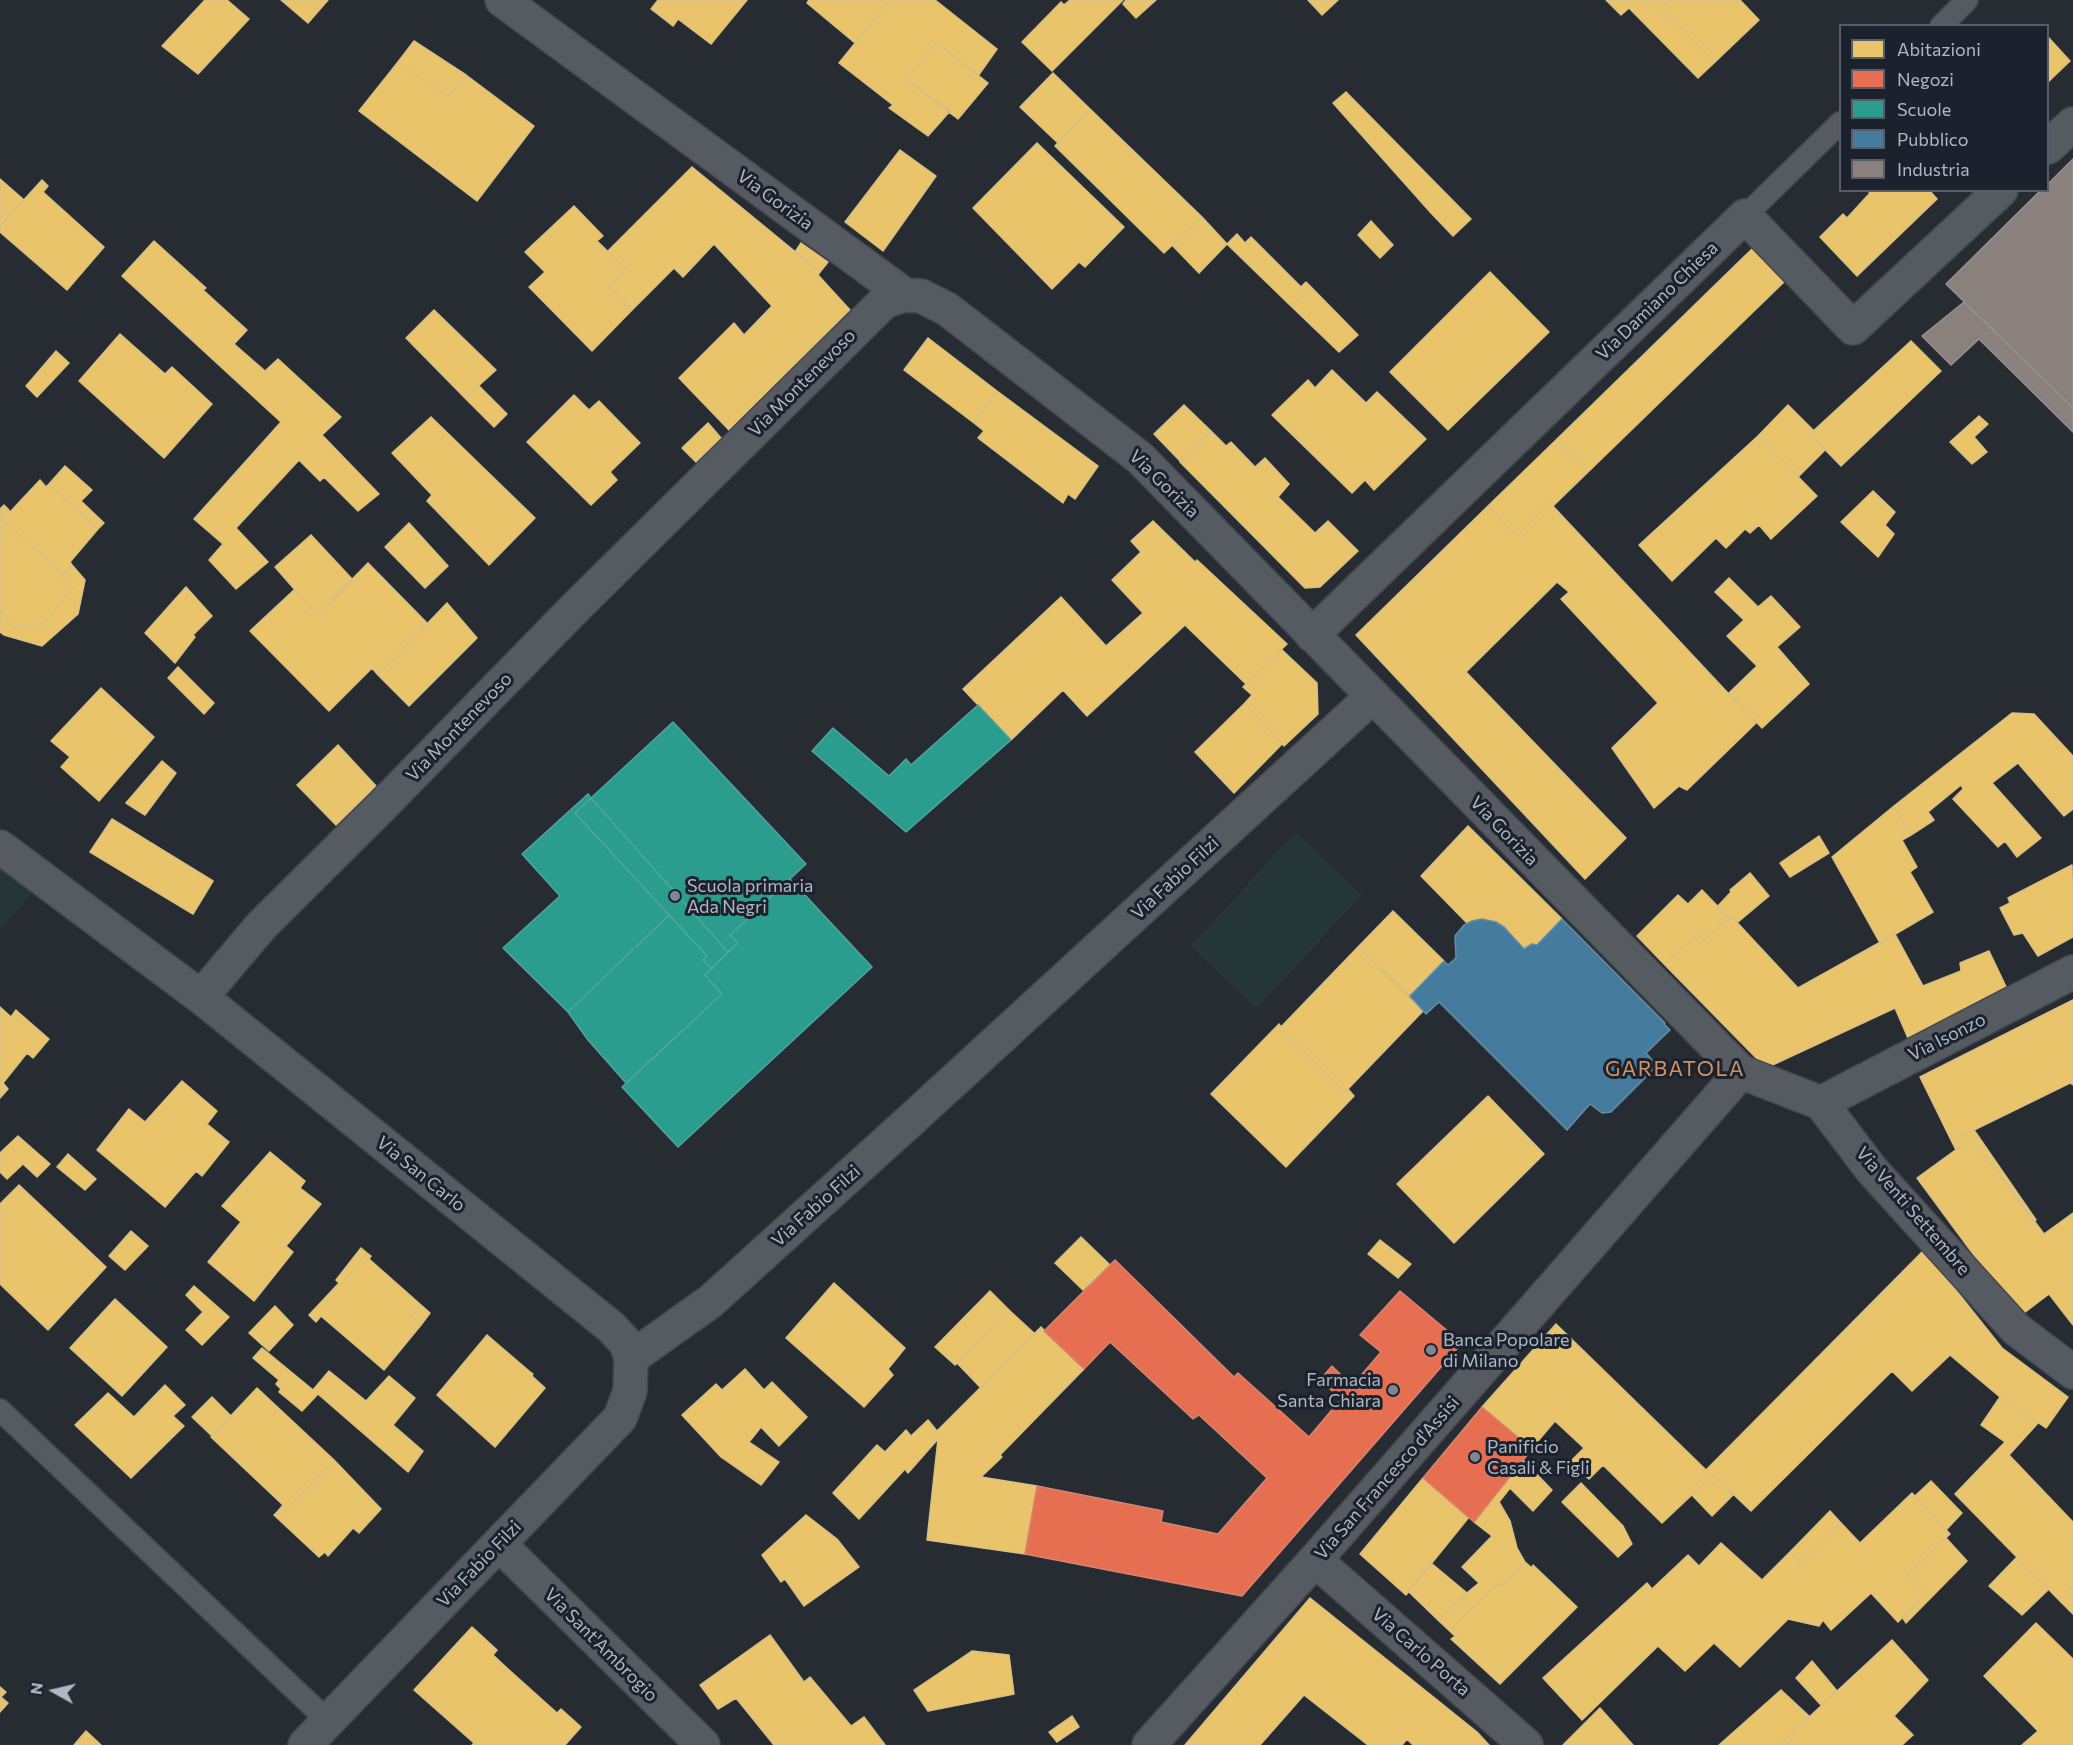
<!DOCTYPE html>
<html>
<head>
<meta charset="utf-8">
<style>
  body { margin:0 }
  #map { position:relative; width:2073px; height:1745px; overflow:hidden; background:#272c33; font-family:Commissioner,sans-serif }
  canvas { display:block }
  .legend { position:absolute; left:1839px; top:24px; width:210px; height:168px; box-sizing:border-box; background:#1b222d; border:2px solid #575e69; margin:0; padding:8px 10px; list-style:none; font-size:18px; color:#b0b7c4 }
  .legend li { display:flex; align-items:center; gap:12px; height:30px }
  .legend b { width:30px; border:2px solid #575e69 }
  .north { position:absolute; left:24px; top:1661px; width:60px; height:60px; -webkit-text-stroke:4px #1b222d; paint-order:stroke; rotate:278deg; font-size:16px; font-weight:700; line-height:24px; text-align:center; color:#b0b7c4 }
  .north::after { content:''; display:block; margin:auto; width:21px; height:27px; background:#b0b7c4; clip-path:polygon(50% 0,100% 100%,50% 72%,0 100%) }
</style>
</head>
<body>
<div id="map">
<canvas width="2073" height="1745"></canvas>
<ul class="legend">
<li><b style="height:16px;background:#e9c46a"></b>Abitazioni</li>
<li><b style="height:16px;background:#e76f51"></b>Negozi</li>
<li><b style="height:16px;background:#2a9d8f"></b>Scuole</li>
<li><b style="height:16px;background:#457b9d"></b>Pubblico</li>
<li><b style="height:16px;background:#8a817c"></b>Industria</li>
</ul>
<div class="north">N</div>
</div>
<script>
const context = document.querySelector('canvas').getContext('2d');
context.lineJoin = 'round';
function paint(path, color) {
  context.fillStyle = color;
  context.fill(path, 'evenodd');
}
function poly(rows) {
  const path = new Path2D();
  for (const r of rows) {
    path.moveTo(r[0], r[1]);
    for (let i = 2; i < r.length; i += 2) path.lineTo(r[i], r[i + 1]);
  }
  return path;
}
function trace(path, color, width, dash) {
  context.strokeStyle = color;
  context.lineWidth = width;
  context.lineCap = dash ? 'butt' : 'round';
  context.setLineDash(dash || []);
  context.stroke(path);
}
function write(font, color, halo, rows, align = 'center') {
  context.font = font + ' Commissioner,sans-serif';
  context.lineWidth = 6;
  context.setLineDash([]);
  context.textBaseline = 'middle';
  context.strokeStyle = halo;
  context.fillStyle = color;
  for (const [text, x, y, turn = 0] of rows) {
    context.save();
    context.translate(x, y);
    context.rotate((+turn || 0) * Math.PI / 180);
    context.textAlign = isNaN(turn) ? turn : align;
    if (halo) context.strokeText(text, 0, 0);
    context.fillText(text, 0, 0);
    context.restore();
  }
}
paint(poly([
  [1296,832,1362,895,1256,1009,1190,946],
  [0,866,35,889,0,930]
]), '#253639');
const homes = poly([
  [205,0,227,0,249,19,198,74,162,46,205,0],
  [281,0,328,0,308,23,281,0],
  [658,0,747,0,711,44,678,19,673,26,651,9,658,0],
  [809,0,890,0,855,43,807,3,809,0],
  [890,0,935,0,997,49,978,76,936,42,907,80,950,111,928,136,889,108,893,105,839,63,890,0],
  [1070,0,1123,0,1052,71,1022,42,1061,2,1064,5,1070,0],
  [1126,0,1156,0,1136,18,1123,4,1126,0],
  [1308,0,1338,0,1322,15,1308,0],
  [1606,0,1670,0,1661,9,1715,62,1698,78,1629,8,1621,15,1606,0],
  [1670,0,1740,0,1759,20,1715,62,1661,9,1670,0],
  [2048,37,2070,61,2048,82,2048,37],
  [414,41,466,75,449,96,398,62,414,41],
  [936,42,988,83,958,119,907,80,936,42],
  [398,62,449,96,466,75,534,126,477,201,359,111,398,62],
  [1053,73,1090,109,1058,143,1020,107,1053,73],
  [1346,92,1471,219,1453,236,1431,213,1333,103,1346,92],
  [1090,109,1202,217,1164,253,1055,146,1090,109],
  [1037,143,1124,227,1085,267,1079,262,1052,289,973,208,1037,143],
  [900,150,936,176,883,251,845,222,900,150],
  [692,167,820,272,818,275,850,310,729,430,679,378,734,323,744,335,772,306,714,244,683,277,674,268,632,310,609,287,626,269,608,251,692,167],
  [0,179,24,200,0,226,0,179],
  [42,180,48,186,43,192,104,247,67,290,0,232,0,226,42,180],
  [1867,190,1929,190,1937,199,1857,276,1820,237,1843,214,1847,218,1870,193,1867,190],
  [574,206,603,236,597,241,626,269,609,287,632,310,592,351,529,287,545,272,525,252,574,206],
  [1202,217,1227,244,1199,273,1172,245,1202,217],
  [1371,221,1393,245,1380,258,1358,235,1371,221],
  [1237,234,1245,243,1251,237,1301,287,1306,282,1311,287,1291,306,1227,244,1237,234],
  [154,241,206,288,203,290,247,330,234,344,265,371,278,359,341,417,322,435,379,494,358,511,324,477,320,481,299,460,236,528,268,562,236,589,209,560,223,544,194,519,281,422,122,276,154,241],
  [801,243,828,262,820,272,795,252,801,243],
  [1754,247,1786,280,1588,472,1556,440,1754,247],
  [1490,272,1549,332,1448,430,1390,372,1490,272],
  [1311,287,1358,335,1339,352,1291,306,1311,287],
  [434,310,496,370,465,398,406,338,434,310],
  [120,334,165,374,172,367,212,404,164,458,79,381,120,334],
  [928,338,997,391,974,423,904,370,928,338],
  [1911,341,1941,371,1841,466,1810,434,1911,341],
  [56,351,69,363,37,397,26,386,56,351],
  [1332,370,1366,403,1377,392,1426,439,1374,490,1365,480,1352,493,1272,415,1308,380,1315,388,1332,370],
  [479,386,507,414,494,427,465,398,479,386],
  [997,391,1098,466,1075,499,1068,494,1063,503,978,438,984,431,974,423,997,391],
  [574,395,589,410,599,401,640,443,610,472,617,480,591,505,527,442,574,395],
  [1184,405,1211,431,1181,462,1154,434,1184,405],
  [1788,405,1814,431,1810,434,1825,450,1798,477,1758,436,1788,405],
  [1979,416,1988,424,1974,437,1987,452,1972,464,1950,442,1979,416],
  [431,417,535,518,489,565,427,501,432,495,392,453,431,417],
  [708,423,721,438,696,462,682,448,708,423],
  [1211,431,1226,446,1231,442,1255,467,1265,458,1289,484,1278,497,1315,533,1328,521,1358,551,1320,587,1305,588,1180,462,1211,431],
  [1758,436,1817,496,1771,539,1759,525,1750,533,1745,529,1726,548,1716,538,1672,581,1639,545,1758,436],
  [1556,440,1588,472,1553,506,1550,503,1517,536,1488,506,1556,440],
  [65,466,92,490,81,501,104,523,98,529,49,484,65,466],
  [40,480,46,487,49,484,98,529,70,562,72,565,64,574,1,518,8,509,10,512,40,480],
  [1873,491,1895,512,1885,525,1894,534,1878,557,1841,522,1873,491],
  [1550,503,1756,723,1687,790,1679,786,1654,808,1612,748,1658,703,1561,599,1569,592,1557,582,1466,672,1626,838,1585,879,1356,635,1488,506,1517,536,1550,503],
  [4,505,8,509,1,518,64,574,60,579,73,588,41,626,13,627,0,609,0,509,4,505],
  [1153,521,1195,562,1197,560,1287,644,1246,684,1185,625,1087,716,1063,690,1011,740,963,689,1061,597,1106,646,1143,613,1112,580,1141,552,1131,541,1153,521],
  [409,523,448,566,425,588,385,547,409,523],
  [311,535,353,580,317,615,275,567,311,535],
  [368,563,427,623,378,675,372,668,329,711,250,631,294,590,317,615,368,563],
  [72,565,85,580,78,614,42,646,4,635,0,632,0,609,13,627,41,626,73,588,60,579,72,565],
  [1729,578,1758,607,1771,596,1800,627,1777,647,1809,684,1762,728,1729,693,1757,666,1727,636,1744,620,1715,592,1729,578],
  [186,587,212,616,193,635,195,637,175,663,145,633,186,587],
  [447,603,477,638,409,706,378,675,447,603],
  [1281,649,1317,683,1318,714,1284,746,1245,703,1252,695,1243,687,1281,649],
  [178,667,214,703,204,714,168,678,178,667],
  [101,688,154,737,99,801,61,767,70,757,51,741,101,688],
  [1245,703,1282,744,1234,793,1195,752,1245,703],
  [2012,713,2034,714,2073,756,2073,809,2064,816,2018,763,1992,783,2041,838,2017,857,2005,841,1998,847,1953,799,1963,789,1961,785,1928,812,1934,820,1911,835,1894,806,2012,713],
  [338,745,376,786,336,825,297,785,338,745],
  [162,761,176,773,145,815,126,803,162,761],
  [1894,806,1911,835,1902,840,1917,867,1910,872,1933,912,1880,943,1832,857,1894,806],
  [112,819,213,881,193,914,90,852,112,819],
  [1468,826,1562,919,1537,945,1532,944,1524,949,1504,927,1496,922,1482,919,1472,921,1467,923,1421,876,1468,826],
  [1819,836,1829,853,1790,877,1780,863,1819,836],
  [2072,865,2073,937,2038,956,2023,933,2014,935,2000,908,2010,903,2008,898,2072,865],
  [1750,873,1769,896,1738,922,1731,916,1729,918,1717,907,1731,892,1730,890,1750,873],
  [1702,890,1729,918,1704,941,1698,934,1665,965,1637,936,1678,895,1688,904,1702,890],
  [1393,911,1444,961,1410,996,1358,947,1393,911],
  [1731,916,1798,988,1895,934,1923,986,1961,971,1960,963,1989,951,2009,993,1908,1038,1895,1008,1766,1068,1665,965,1698,934,1704,941,1731,916],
  [1358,947,1423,1011,1345,1092,1280,1028,1358,947],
  [2073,1000,2073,1085,2070,1083,1974,1130,1951,1140,1920,1077,2073,1000],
  [0,1007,11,1017,16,1010,18,1012,49,1039,33,1058,27,1053,3,1083,8,1089,0,1098,0,1007],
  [1279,1024,1281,1027,1280,1028,1345,1092,1348,1089,1354,1096,1286,1167,1211,1094,1279,1024],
  [182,1081,217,1111,207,1124,229,1142,202,1176,196,1171,165,1207,97,1150,129,1109,145,1122,182,1081],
  [1488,1096,1544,1154,1454,1243,1397,1184,1488,1096],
  [1974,1130,2036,1220,2034,1222,1972,1138,1956,1150,1951,1140,1974,1130],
  [18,1136,50,1164,37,1177,23,1164,7,1179,0,1172,0,1153,18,1136],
  [1972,1138,2044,1234,2073,1213,2073,1325,2049,1294,2024,1313,1999,1289,1917,1178,1972,1138],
  [270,1152,305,1181,300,1188,321,1204,286,1246,293,1252,254,1301,208,1262,241,1222,222,1206,270,1152],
  [68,1154,96,1179,85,1190,57,1167,68,1154],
  [19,1185,106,1267,48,1330,0,1284,0,1204,19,1185],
  [131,1231,148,1246,125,1270,109,1256,131,1231],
  [1081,1237,1110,1265,1083,1290,1055,1263,1081,1237],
  [1380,1240,1411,1264,1398,1278,1368,1254,1380,1240],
  [361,1248,367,1253,341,1285,336,1280,361,1248],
  [1924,1250,2002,1348,2068,1397,2046,1428,2000,1397,1950,1355,1912,1391,1892,1371,1751,1511,1713,1475,1662,1523,1603,1465,1589,1479,1570,1462,1584,1448,1555,1421,1532,1448,1482,1407,1556,1324,1706,1470,1924,1250],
  [367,1253,371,1256,369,1259,421,1305,411,1317,421,1325,384,1370,321,1316,316,1322,309,1315,339,1283,341,1285,367,1253],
  [834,1283,905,1348,888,1369,893,1375,864,1407,786,1338,834,1283],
  [194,1286,229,1317,202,1345,186,1330,203,1312,186,1295,194,1286],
  [990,1291,1010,1311,955,1365,935,1347,990,1291],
  [115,1299,167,1347,122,1396,70,1348,115,1299],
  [421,1305,430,1313,421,1325,411,1317,421,1305],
  [275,1306,293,1325,269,1351,249,1333,275,1306],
  [1010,1311,1035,1334,981,1388,957,1363,1010,1311],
  [1041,1327,1084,1369,1000,1455,1002,1457,981,1477,1037,1486,1025,1554,927,1540,938,1439,933,1435,1041,1327],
  [487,1335,529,1371,533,1374,532,1376,545,1388,495,1447,437,1395,487,1335],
  [262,1348,313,1390,329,1371,366,1401,389,1376,415,1398,393,1425,423,1451,408,1472,318,1394,302,1411,279,1392,281,1389,276,1384,279,1380,253,1358,262,1348],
  [745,1369,764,1390,772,1382,807,1417,779,1446,761,1427,749,1442,779,1462,761,1485,721,1457,682,1415,716,1384,722,1390,745,1369],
  [165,1385,185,1405,173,1416,184,1426,131,1478,75,1425,108,1393,134,1417,165,1385],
  [257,1388,334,1460,282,1514,278,1511,283,1505,211,1437,257,1388],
  [212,1397,231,1416,212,1436,192,1417,212,1397],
  [2000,1397,2038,1423,2009,1455,2073,1522,2073,1585,2059,1600,1955,1494,2005,1442,1981,1425,2000,1397],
  [928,1420,937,1431,933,1435,938,1439,908,1473,905,1469,859,1519,833,1493,877,1445,885,1452,906,1430,911,1436,928,1420],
  [334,1460,381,1509,359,1533,353,1528,328,1556,325,1552,319,1557,274,1515,278,1511,282,1514,334,1460],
  [1523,1460,1552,1490,1533,1511,1510,1488,1499,1502,1510,1521,1517,1548,1525,1562,1501,1587,1498,1583,1473,1608,1462,1597,1479,1583,1462,1567,1492,1536,1474,1522,1523,1460],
  [1713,1475,1733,1495,1712,1516,1692,1495,1713,1475],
  [1423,1478,1469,1517,1406,1595,1360,1554,1423,1478],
  [1931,1481,1962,1513,1946,1530,1915,1496,1931,1481],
  [1581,1483,1623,1526,1632,1544,1618,1557,1562,1502,1581,1483],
  [1912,1493,1950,1534,1907,1575,1926,1594,1898,1622,1871,1593,1831,1630,1823,1620,1819,1626,1788,1619,1740,1667,1714,1643,1685,1671,1658,1646,1582,1720,1543,1678,1647,1583,1652,1589,1688,1555,1699,1566,1721,1543,1762,1580,1790,1552,1801,1563,1841,1523,1860,1543,1912,1493],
  [1830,1511,1841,1523,1801,1563,1790,1552,1830,1511],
  [806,1515,837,1539,859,1567,804,1606,785,1579,781,1582,762,1555,806,1515],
  [1946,1538,1967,1561,1906,1623,1903,1618,1926,1594,1907,1575,1946,1538],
  [2017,1557,2049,1589,2022,1615,1989,1586,2017,1557],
  [1525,1562,1532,1568,1533,1565,1577,1607,1500,1684,1451,1639,1458,1634,1452,1628,1498,1583,1501,1587,1525,1562],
  [1431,1563,1467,1593,1439,1621,1408,1591,1431,1563],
  [2073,1585,2073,1614,2059,1600,2073,1585],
  [1462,1597,1473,1608,1452,1628,1458,1634,1455,1636,1439,1621,1462,1597],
  [1310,1598,1477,1732,1489,1745,1413,1745,1407,1739,1402,1745,1368,1745,1304,1695,1260,1745,1185,1745,1310,1598],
  [2036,1623,2073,1659,2073,1745,2022,1745,2038,1731,1984,1676,2036,1623],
  [472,1627,497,1650,493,1655,508,1669,557,1713,561,1709,581,1727,565,1745,472,1745,474,1743,414,1690,472,1627],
  [770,1635,804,1682,810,1677,851,1726,864,1717,885,1745,774,1745,736,1698,718,1709,700,1685,770,1635],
  [1892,1640,1928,1680,1894,1716,1913,1735,1902,1745,1779,1745,1892,1640],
  [972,1651,1009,1655,1014,1694,928,1711,914,1690,972,1651],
  [1812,1661,1837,1691,1821,1705,1796,1678,1812,1661],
  [0,1687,6,1692,1,1697,8,1703,0,1712,0,1687],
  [1781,1690,1810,1717,1779,1745,1719,1745,1781,1690],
  [1600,1708,1633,1745,1563,1745,1600,1708],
  [1072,1716,1079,1727,1057,1742,1049,1732,1072,1716],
  [86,1731,101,1745,74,1745,86,1731]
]);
paint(homes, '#e9c46a');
trace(homes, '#d8c085', 1.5);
const shops = poly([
  [1115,1260,1234,1377,1238,1373,1309,1437,1341,1399,1320,1380,1332,1366,1352,1386,1381,1352,1360,1335,1400,1291,1462,1343,1242,1596,1025,1554,1037,1486,1163,1511,1161,1522,1218,1534,1267,1478,1199,1415,1193,1419,1110,1342,1084,1369,1044,1331,1115,1260],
  [1482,1407,1532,1449,1474,1522,1423,1478,1482,1407]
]);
paint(shops, '#e76f51');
trace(shops, '#d68574', 1.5);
const schools = poly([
  [978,705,1011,740,906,832,812,751,833,728,889,776,906,759,911,765,978,705],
  [673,722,806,864,730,935,738,943,728,952,591,798,673,722],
  [588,794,591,798,575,813,669,915,568,1012,503,948,560,896,522,854,588,794],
  [591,798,728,952,712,969,703,960,707,956,575,813,591,798],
  [790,879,872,967,678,1147,622,1087,722,994,705,975,738,943,730,935,790,879],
  [669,915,707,956,703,960,712,969,705,975,722,994,626,1083,588,1040,568,1012,669,915]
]);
paint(schools, '#2a9d8f');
trace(schools, '#52a59f', 1.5);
const public = poly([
  [1482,919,1496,922,1504,927,1524,949,1532,944,1537,945,1562,919,1665,1023,1664,1024,1670,1030,1646,1053,1652,1060,1653,1070,1611,1112,1602,1113,1590,1104,1567,1130,1439,1002,1426,1014,1410,996,1444,961,1448,965,1456,958,1455,936,1464,925,1472,921,1482,919]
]);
paint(public, '#457b9d');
trace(public, '#658da9', 1.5);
const industry = poly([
  [2073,159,2073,408,1946,284,2041,190,2048,190,2048,184,2073,159],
  [1964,302,2073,408,2073,432,1979,339,1951,365,1922,336,1964,302]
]);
paint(industry, '#8a817c');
trace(industry, '#959192', 1.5);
const lane = poly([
  [1941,26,1967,0],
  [1745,216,1840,123],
  [0,1410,328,1721]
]);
const street = poly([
  [502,0,905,295,921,296,947,309,1140,458,1741,1072,1821,1103,1871,1169,2016,1329,2073,1372],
  [2048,147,2073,124],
  [1312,635,1745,216,1853,328,2001,190],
  [0,847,201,997,611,1327,626,1343,631,1358,630,1391,620,1418,305,1745],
  [201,997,262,925,379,809,574,609,885,301,905,295],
  [1821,1103,2073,972],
  [631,1358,711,1301,912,1119,1373,696],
  [499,1544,703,1745],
  [1315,1560,1526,1745],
  [1149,1745,1315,1560,1741,1072]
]);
trace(lane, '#44484e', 24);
trace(street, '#44484e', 36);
trace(lane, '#565a61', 21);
trace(street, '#565a61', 33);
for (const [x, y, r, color] of [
  [675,896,6,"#808691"],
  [1431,1350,6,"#808691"],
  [1393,1390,6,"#808691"],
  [1475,1457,6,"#808691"]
]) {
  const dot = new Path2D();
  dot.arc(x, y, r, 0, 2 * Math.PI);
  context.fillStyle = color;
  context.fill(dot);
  trace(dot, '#1b222d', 2);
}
write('18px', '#b0b7c4', '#1b222d', [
  ["Via Gorizia",775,200,36],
  ["Via Damiano Chiesa",1657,301,-44],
  ["Via Montenevoso",802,383,-45],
  ["Via Gorizia",1164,484,44],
  ["Via Montenevoso",459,727,-46],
  ["Via Gorizia",1504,831,46],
  ["Via Fabio Filzi",1175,878,-43],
  ["Via Isonzo",1947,1037,-27],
  ["Via San Carlo",421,1174,39],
  ["Via Fabio Filzi",816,1206,-42],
  ["Via Venti Settembre",1913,1211,49],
  ["Via San Francesco d'Assisi",1387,1478,-49],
  ["Via Fabio Filzi",479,1564,-46],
  ["Via Sant'Ambrogio",601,1645,45],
  ["Via Carlo Porta",1421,1652,41]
]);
write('18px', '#b0b7c4', '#1b222d', [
  ["Scuola primaria",687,886],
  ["Ada Negri",687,907],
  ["Banca Popolare",1443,1340],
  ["di Milano",1443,1361],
  ["Farmacia",1381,1380,"right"],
  ["Santa Chiara",1381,1401,"right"],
  ["Panificio",1487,1447],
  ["Casali & Figli",1487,1468]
], 'left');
context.letterSpacing = '1.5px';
write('21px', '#ce9361', '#1b222d', [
  ["GARBATOLA",1675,1069]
]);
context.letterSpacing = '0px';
</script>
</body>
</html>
